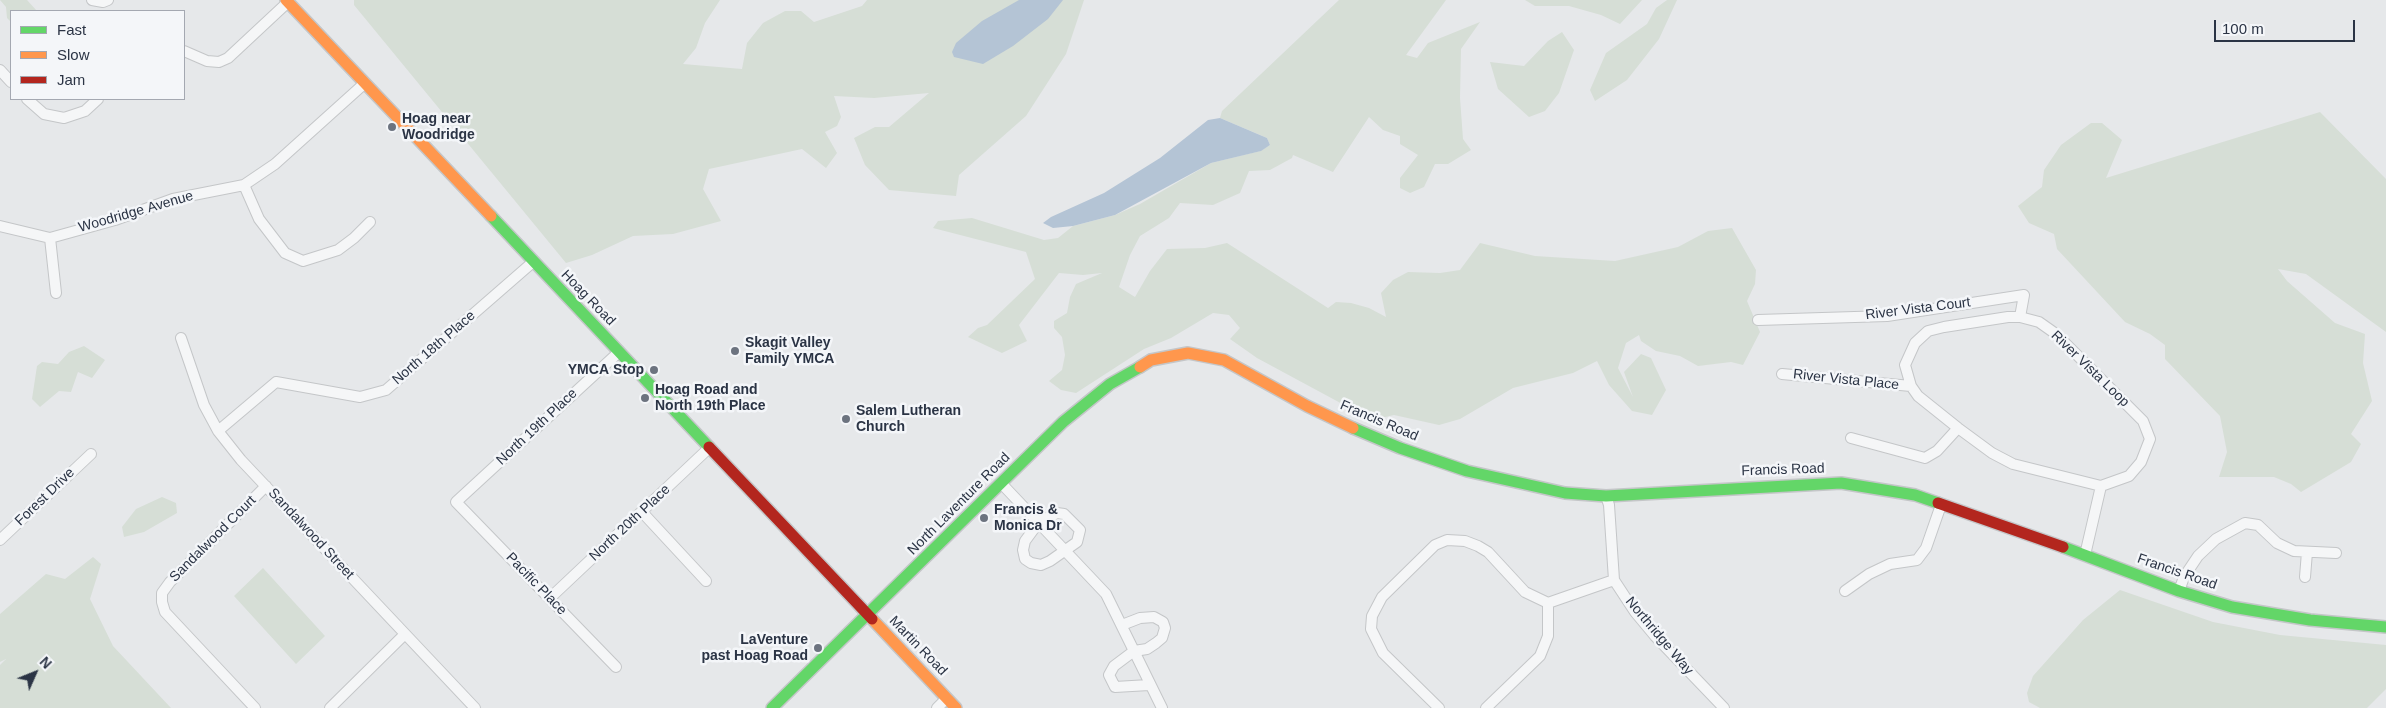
<!DOCTYPE html>
<html>
<head>
<meta charset="utf-8">
<style>
  body { margin:0 }
  #map { position:relative; width:2386px; height:708px; overflow:hidden; background:#e6e8ea; font-family:Arial,sans-serif }
  canvas { display:block }
  .legend { position:absolute; left:10px; top:10px; width:175px; height:90px; box-sizing:border-box; background:#f4f6f9; border:1px solid #a4a8b1; margin:0; padding:6px 9px; list-style:none; font-size:15px; color:#2b3445 }
  .legend li { display:flex; align-items:center; gap:10px; height:25px }
  .legend b { width:25px; border:1px solid #a4a8b1 }
  .north { position:absolute; left:10px; top:648px; width:50px; height:50px; -webkit-text-stroke:4px #f4f6f9; paint-order:stroke; rotate:46deg; font-size:14px; font-weight:700; line-height:20px; text-align:center; color:#2b3445 }
  .north::after { content:''; display:block; margin:auto; width:18px; height:22px; background:#2b3445; clip-path:polygon(50% 0,100% 100%,50% 72%,0 100%) }
  .scale { position:absolute; left:2214px; top:20px; width:141px; height:22px; box-sizing:border-box; border:2px solid #2b3445; border-top:0; padding-left:6px; font-size:15px; line-height:18px; white-space:nowrap; color:#2b3445; -webkit-text-stroke:4px #f4f6f9; paint-order:stroke }
</style>
</head>
<body>
<div id="map">
<canvas width="2386" height="708"></canvas>
<ul class="legend">
<li><b style="height:6px;background:#63d668"></b>Fast</li>
<li><b style="height:6px;background:#ff974d"></b>Slow</li>
<li><b style="height:6px;background:#b3261e"></b>Jam</li>
</ul>
<div class="north">N</div>
<div class="scale">100 m</div>
</div>
<script>
const context = document.querySelector('canvas').getContext('2d');
context.lineJoin = 'round';
function paint(path, color) {
  context.fillStyle = color;
  context.fill(path, 'evenodd');
}
function poly(rows) {
  const path = new Path2D();
  for (const r of rows) {
    path.moveTo(r[0], r[1]);
    for (let i = 2; i < r.length; i += 2) path.lineTo(r[i], r[i + 1]);
  }
  return path;
}
function trace(path, color, width, dash) {
  context.strokeStyle = color;
  context.lineWidth = width;
  context.lineCap = dash ? 'butt' : 'round';
  context.setLineDash(dash || []);
  context.stroke(path);
}
function write(font, color, halo, rows, align = 'center') {
  context.font = font + ' Arial,sans-serif';
  context.lineWidth = 5;
  context.setLineDash([]);
  context.textBaseline = 'middle';
  context.strokeStyle = halo;
  context.fillStyle = color;
  for (const [text, x, y, turn = 0] of rows) {
    context.save();
    context.translate(x, y);
    context.rotate((+turn || 0) * Math.PI / 180);
    context.textAlign = isNaN(turn) ? turn : align;
    if (halo) context.strokeText(text, 0, 0);
    context.fillText(text, 0, 0);
    context.restore();
  }
}
paint(poly([
  [0,0,27,0,37,11,11,11,11,22,7,18,6,7],
  [354,0,720,0,705,23,696,48,683,64,742,69,747,43,763,23,785,11,801,11,814,22,862,6,867,0,1084,0,1066,54,1026,116,959,175,956,196,889,190,865,165,854,138,875,127,889,127,929,93,874,98,834,96,841,117,837,126,825,132,837,153,826,168,802,149,709,169,703,189,721,221,673,234,633,236,592,255,566,263,354,5],
  [1339,0,1446,0,1406,55,1417,58,1428,43,1480,22,1461,49,1460,98,1463,139,1471,150,1448,164,1435,164,1424,187,1410,193,1400,188,1400,178,1418,155,1400,144,1400,136,1383,130,1369,117,1333,172,1293,155,1292,158,1270,170,1249,171,1240,193,1213,205,1180,203,1169,218,1140,236,1130,255,1119,287,1135,297,1150,271,1167,249,1205,248,1227,243,1328,308,1336,302,1351,303,1369,308,1386,317,1381,293,1393,280,1408,272,1440,273,1460,270,1480,243,1535,256,1615,261,1678,247,1708,231,1732,228,1756,270,1755,284,1747,301,1760,332,1743,365,1731,362,1698,366,1680,356,1656,351,1641,341,1639,335,1626,343,1618,368,1633,397,1624,372,1641,354,1651,358,1666,390,1652,415,1632,411,1609,385,1597,361,1573,373,1513,388,1460,419,1439,425,1394,415,1372,420,1257,358,1230,339,1240,328,1229,315,1213,313,1171,338,1144,349,1076,393,1061,390,1049,381,1062,370,1065,355,1062,337,1054,328,1054,321,1067,313,1070,297,1076,284,1102,273,1083,275,1059,273,1019,325,1027,341,1002,353,968,337,978,328,987,325,1035,279,1026,252,933,228,938,221,972,218,1044,240,1058,238,1073,226,1115,215,1140,204,1211,163,1260,151,1270,145,1267,138,1220,118,1222,111],
  [1525,0,1642,0,1620,24,1601,15,1569,6,1535,6],
  [1667,0,1677,0,1659,39,1627,80,1595,101,1590,90,1606,53,1647,24,1656,8],
  [1562,32,1574,50,1559,93,1545,111,1529,117,1498,89,1490,62,1524,66,1548,41],
  [2320,112,2386,179,2386,332,2306,274,2278,269,2287,281,2335,323,2365,334,2363,363,2372,401,2351,434,2361,444,2351,462,2301,492,2291,484,2274,477,2219,477,2227,452,2220,416,2165,359,2165,345,2150,334,2125,322,2057,249,2054,234,2029,223,2018,206,2042,187,2044,170,2061,145,2091,123,2102,123,2122,140,2106,178],
  [84,346,105,360,92,378,78,372,71,392,59,391,40,407,32,399,37,366,42,362,58,364,69,352],
  [162,497,176,503,177,513,144,532,124,537,122,527,136,509],
  [93,557,101,564,90,599,113,646,171,708,0,708,0,665,6,659,0,662,0,614,46,574,65,579],
  [263,568,325,636,296,664,234,596],
  [2120,590,2213,622,2280,635,2386,645,2386,689,2367,708,2040,708,2029,702,2027,693,2033,676,2083,620]
]), '#d6ded6');
paint(poly([
  [1019,0,1063,0,1048,19,1013,46,983,64,954,57,952,52,956,43,982,21],
  [1220,118,1267,138,1270,145,1261,151,1211,163,1115,215,1073,226,1053,228,1043,223,1051,217,1104,193,1160,158,1208,120]
]), '#b4c4d5');
const street = poly([
  [92,0,103,2,108,0],
  [184,51,207,61,219,62,228,58,288,2],
  [0,70,11,82],
  [27,99,44,114,64,118,85,111,98,99],
  [244,185,259,219,285,253,303,261,338,250,354,238,370,222],
  [0,226,50,238,115,220,173,199,244,185,275,164,365,83],
  [50,238,56,293],
  [1758,320,1887,316,2024,295,2020,317],
  [181,338,204,405,218,431,241,460,475,708],
  [1782,374,1911,386],
  [218,431,276,382,360,397,386,390,533,262],
  [1851,438,1925,458,1937,451,1958,428],
  [1001,483,1106,594,1162,708],
  [1606,496,1609,505,1614,580,1635,612,1655,636,1724,708],
  [642,512,706,581],
  [1057,513,1064,514,1080,530,1077,542,1050,561,1041,565,1031,563,1025,559,1023,550,1025,541,1039,522,1057,513],
  [0,540,91,454],
  [2085,555,2101,486,2129,476,2141,462,2150,439,2143,421,2056,334,2039,322,2020,317,2008,317,1944,327,1928,331,1915,343,1905,365,1911,386,1918,396,1958,428,1992,453,2013,464,2101,486],
  [2305,577,2307,552],
  [1845,591,1869,574,1890,564,1917,560,1926,548,1941,505],
  [2179,591,2184,577,2198,556,2216,539,2245,523,2258,525,2277,543,2294,551,2336,553],
  [550,598,709,448],
  [1122,625,1140,618,1154,617,1163,622,1165,628,1162,638,1156,643,1147,649,1134,651,1114,666,1109,675,1115,687,1149,685],
  [616,667,456,502,619,352],
  [255,708,165,612,162,602,162,593,170,582,266,486],
  [330,708,405,634],
  [937,708,947,698],
  [1439,708,1383,653,1371,629,1372,616,1382,597,1435,545,1447,540,1465,541,1478,546,1488,552,1525,592,1548,603,1614,580],
  [1486,708,1540,656,1548,636,1548,603]
]);
const fast = poly([
  [491,216,709,447],
  [1353,428,1400,448,1467,471,1565,493,1606,496,1841,483,1915,495,1938,503],
  [2063,547,2179,591,2232,607,2310,620,2386,627],
  [772,708,1063,422,1110,384,1140,367]
]);
const slow = poly([
  [286,0,491,216],
  [1140,367,1151,360,1188,353,1224,360,1307,406,1353,428],
  [872,619,956,708]
]);
const jam = poly([
  [709,447,872,619],
  [1938,503,2063,547]
]);
trace(street, '#c4c6c8', 12);
trace(fast, '#c4c6c8', 14);
trace(slow, '#c4c6c8', 14);
trace(jam, '#c4c6c8', 14);
trace(street, '#f5f6f7', 10);
trace(fast, '#63d668', 11);
trace(slow, '#ff974d', 11);
trace(jam, '#b3261e', 11);
for (const [x, y, r, color] of [
  [392,127,5,"#6c737f"],
  [735,351,5,"#6c737f"],
  [654,370,5,"#6c737f"],
  [645,398,5,"#6c737f"],
  [846,419,5,"#6c737f"],
  [984,518,5,"#6c737f"],
  [818,648,5,"#6c737f"]
]) {
  const dot = new Path2D();
  dot.arc(x, y, r, 0, 2 * Math.PI);
  context.fillStyle = color;
  context.fill(dot);
  trace(dot, '#f4f6f9', 2);
}
write('bold 14px', '#2b3445', '#f4f6f9', [
  ["Hoag near",402,119],
  ["Woodridge",402,135],
  ["Skagit Valley",745,343],
  ["Family YMCA",745,359],
  ["YMCA Stop",644,370,"right"],
  ["Hoag Road and",655,390],
  ["North 19th Place",655,406],
  ["Salem Lutheran",856,411],
  ["Church",856,427],
  ["Francis &",994,510],
  ["Monica Dr",994,526],
  ["LaVenture",808,640,"right"],
  ["past Hoag Road",808,656,"right"]
], 'left');
write('14px', '#2b3445', '#f4f6f9', [
  ["Woodridge Avenue",136,212,-16],
  ["Hoag Road",588,298,46],
  ["River Vista Court",1918,309,-7],
  ["North 18th Place",434,348,-41],
  ["River Vista Loop",2090,369,44],
  ["River Vista Place",1846,380,6],
  ["Francis Road",1379,421,23],
  ["North 19th Place",537,427,-43],
  ["Francis Road",1783,470,-2],
  ["Forest Drive",45,497,-44],
  ["North Laventure Road",959,504,-45],
  ["North 20th Place",630,523,-43],
  ["Sandalwood Street",311,534,47],
  ["Sandalwood Court",213,539,-45],
  ["Francis Road",2177,572,19],
  ["Pacific Place",536,584,46],
  ["Northridge Way",1659,636,50],
  ["Martin Road",918,646,46]
]);
</script>
</body>
</html>
